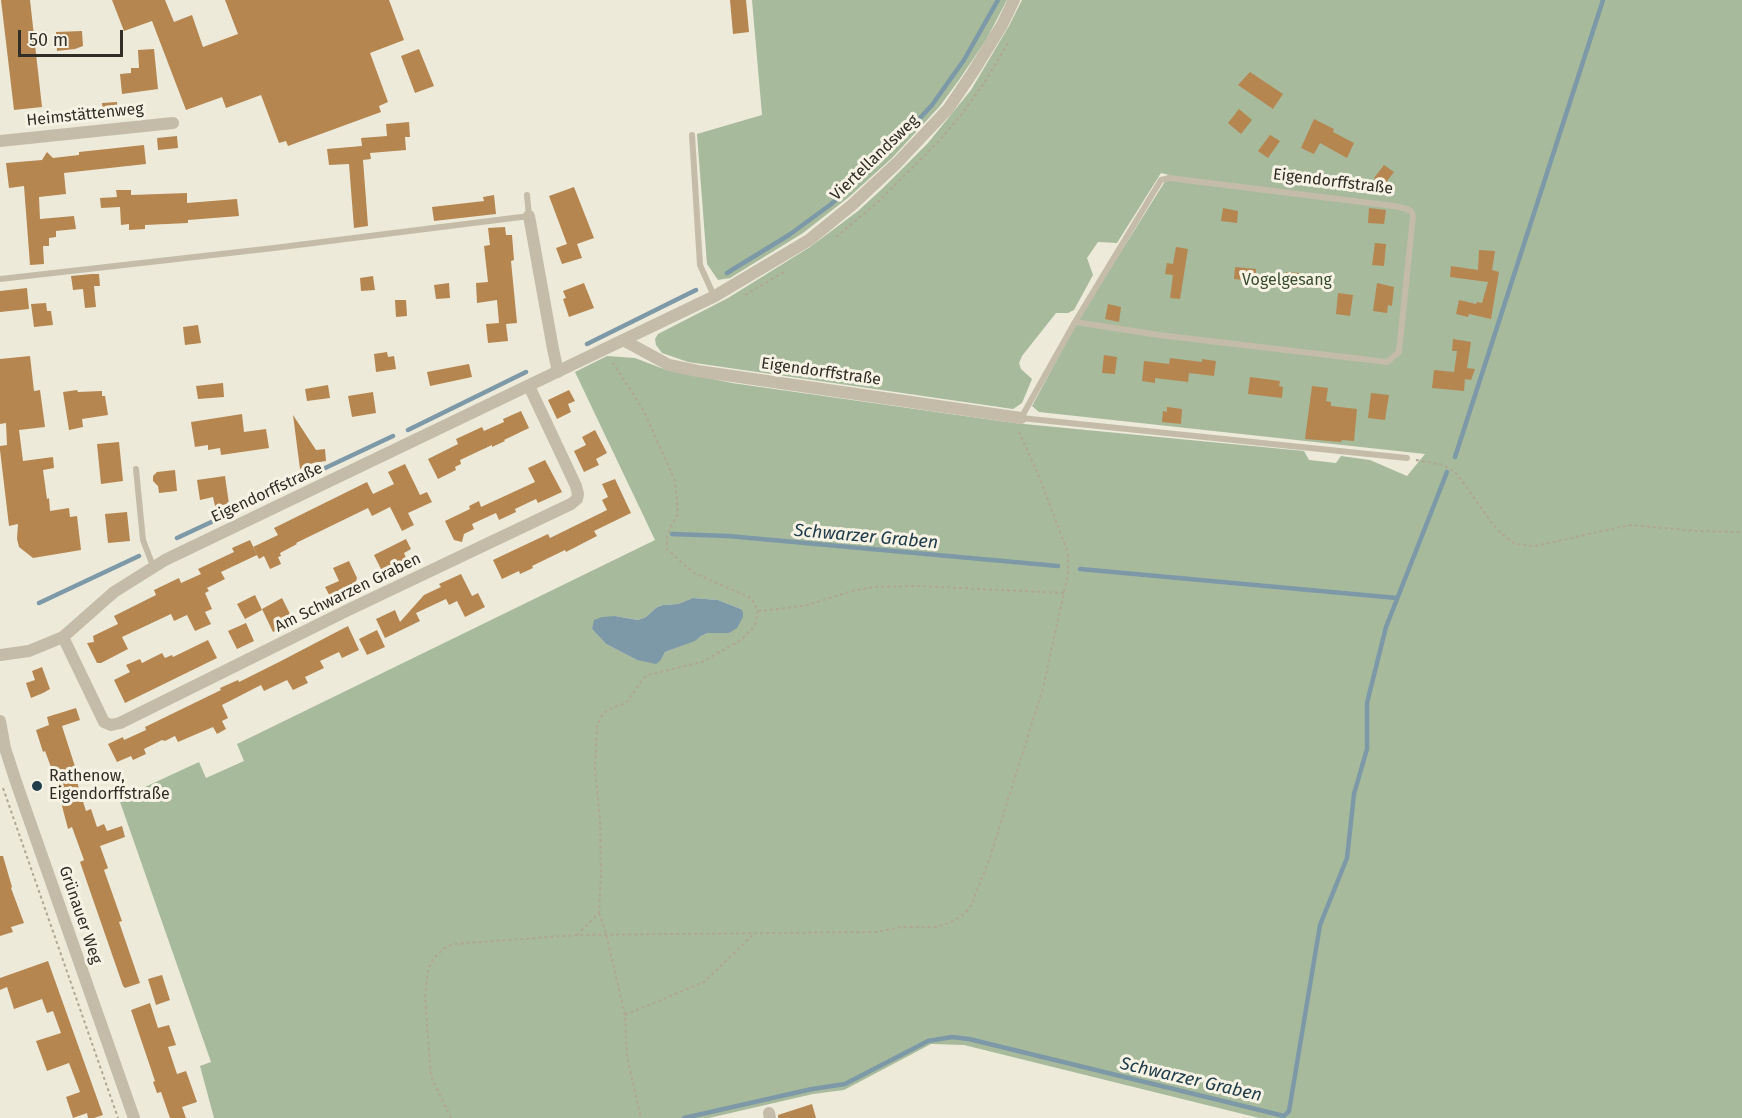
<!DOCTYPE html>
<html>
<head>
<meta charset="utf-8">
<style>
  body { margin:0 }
  #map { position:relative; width:1742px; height:1118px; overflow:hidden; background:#edeada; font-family:"Fira Sans",sans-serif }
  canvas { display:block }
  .scale { position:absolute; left:18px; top:30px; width:105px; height:27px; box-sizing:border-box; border:3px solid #312d27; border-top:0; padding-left:8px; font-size:18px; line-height:21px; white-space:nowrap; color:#312d27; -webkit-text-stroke:4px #f6f3e5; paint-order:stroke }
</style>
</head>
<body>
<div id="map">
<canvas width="1742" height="1118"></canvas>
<div class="scale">50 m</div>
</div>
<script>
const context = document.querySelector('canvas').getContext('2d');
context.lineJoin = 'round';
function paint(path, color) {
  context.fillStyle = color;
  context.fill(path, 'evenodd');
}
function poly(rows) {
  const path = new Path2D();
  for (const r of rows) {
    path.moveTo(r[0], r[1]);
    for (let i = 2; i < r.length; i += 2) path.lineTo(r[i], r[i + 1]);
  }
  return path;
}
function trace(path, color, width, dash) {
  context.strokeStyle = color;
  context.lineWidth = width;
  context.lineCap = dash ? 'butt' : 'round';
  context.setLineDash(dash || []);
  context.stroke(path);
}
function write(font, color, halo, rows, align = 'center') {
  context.font = font + ' "Fira Sans",sans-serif';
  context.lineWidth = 6;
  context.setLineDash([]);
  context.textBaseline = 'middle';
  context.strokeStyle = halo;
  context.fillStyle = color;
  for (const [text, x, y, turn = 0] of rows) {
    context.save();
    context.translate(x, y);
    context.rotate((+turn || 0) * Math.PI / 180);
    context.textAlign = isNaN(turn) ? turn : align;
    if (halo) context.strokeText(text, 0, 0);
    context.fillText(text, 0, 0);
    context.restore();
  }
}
paint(poly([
  [752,0,1007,0,986,40,959,80,940,106,892,158,849,197,803,233,730,278,718,280,707,264,697,134,762,115],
  [1022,0,1742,0,1742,1118,1259,1118,964,1045,931,1044,844,1090,813,1094,709,1118,214,1118,200,1066,211,1062,119,799,199,762,206,778,244,761,237,744,655,540,575,372,607,356,635,358,661,368,732,383,1014,423,1304,451,1309,460,1336,463,1341,456,1370,460,1407,476,1425,454,1039,412,1032,406,1080,317,1169,175,1161,173,1117,243,1098,242,1087,258,1093,275,1074,310,1068,313,1056,313,1022,356,1019,363,1021,369,1032,379,1022,403,1013,409,688,362,662,353,656,345,655,339,658,334,728,298,810,247,858,211,883,188,928,143,971,90,1009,26],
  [693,598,718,600,741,609,729,633,708,633,701,636,694,641,665,652,661,660,637,660,606,644,592,629,592,628,615,616,638,620,646,617,657,607,663,605,678,604]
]), '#a7ba9c');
paint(poly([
  [693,598,718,600,741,609,743,612,743,617,737,628,729,633,708,633,701,636,695,641,665,652,661,660,656,664,637,660,606,644,592,629,594,620,602,617,615,616,638,620,646,617,657,607,663,605,678,604]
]), '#7d99a7');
trace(poly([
  [727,273,789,235,830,205,865,174,898,142,932,105,964,60,998,0],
  [587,344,696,290],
  [408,430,526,372],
  [1455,457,1603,0],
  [270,494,393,436],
  [672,534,728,536,1058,566],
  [177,538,250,504],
  [1080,569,1397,598],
  [39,603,139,556],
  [684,1118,812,1089,845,1084,928,1041,952,1037,969,1039,1284,1116,1289,1111,1320,925,1347,858,1354,794,1367,749,1367,703,1386,627,1447,472]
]), '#7d99a7', 4.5);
paint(poly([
  [1,0,30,0,42,107,14,110],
  [112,0,165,0,174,22,192,15,203,47,238,34,225,0,389,0,404,40,370,53,388,102,379,106,381,112,288,146,286,141,279,143,261,95,226,108,222,97,186,110,152,21,124,31],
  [730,0,746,0,749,32,733,34],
  [82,31,83,46,75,49,57,51,56,32],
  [154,49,158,89,122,94,120,74,131,73,131,68,139,68,138,50],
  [419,49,434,86,415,93,401,56],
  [1250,72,1283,94,1273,109,1238,85],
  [117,102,118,115,103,116,102,103],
  [1239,109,1252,120,1241,134,1228,123],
  [1314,119,1334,129,1333,132,1354,143,1347,158,1320,143,1314,154,1301,148],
  [409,122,410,137,405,137,406,150,370,153,371,159,363,160,368,226,354,228,349,164,329,165,327,149,362,146,361,138,387,136,386,124],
  [1270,135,1280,141,1268,158,1258,151],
  [177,136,178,148,158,150,157,138],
  [144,145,146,164,64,173,66,194,39,197,40,219,74,216,76,229,56,231,56,237,49,238,49,246,43,246,44,264,30,265,24,186,9,188,6,163,42,160,47,152,53,158,79,155,79,152],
  [1384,165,1394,172,1384,185,1374,178],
  [574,187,594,238,577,244,582,258,562,264,556,248,567,244,549,196],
  [116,190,131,190,131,195,187,193,187,203,237,199,239,216,188,220,188,223,145,225,145,229,129,230,129,224,121,225,120,207,101,208,100,198,117,197],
  [494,195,496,214,434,221,432,207,484,201,483,197],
  [1223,208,1238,211,1237,223,1221,221],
  [1369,208,1386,210,1384,224,1368,223],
  [505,227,506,235,512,235,514,260,511,261,517,323,506,324,508,341,488,343,486,324,499,323,497,300,477,303,476,283,488,282,484,246,490,245,488,228],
  [1375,243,1386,244,1384,266,1372,265],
  [1176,247,1188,249,1180,299,1170,298,1173,275,1165,274,1167,263,1173,264],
  [1479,250,1495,251,1492,270,1499,272,1491,319,1469,314,1468,317,1456,314,1459,300,1476,304,1477,302,1482,303,1488,282,1450,277,1451,266,1478,270],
  [1235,267,1256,269,1255,281,1234,279],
  [1286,272,1299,273,1298,288,1285,287],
  [92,274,99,274,100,286,94,286,96,307,85,308,83,289,73,290,71,276],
  [373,276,375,290,361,291,360,278],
  [449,283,450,298,436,299,434,285],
  [584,283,594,308,569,317,563,299,566,298,563,291],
  [1377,283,1394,287,1392,306,1388,305,1387,313,1373,311],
  [27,288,29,309,0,312,0,291],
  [1338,293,1353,295,1350,316,1336,314],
  [395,300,406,300,407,316,396,317],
  [46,303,47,311,51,311,53,325,34,327,31,304],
  [1108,304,1121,307,1119,322,1105,319],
  [198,325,201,343,185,345,183,327],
  [1453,339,1471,342,1467,368,1475,369,1471,380,1465,379,1464,391,1432,388,1434,370,1454,372,1457,351,1452,351],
  [387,352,388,357,394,356,396,369,376,372,374,354],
  [1104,355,1117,357,1115,374,1102,373],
  [30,356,34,391,40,390,45,427,19,430,23,461,53,457,54,468,43,470,47,499,49,498,50,511,69,508,70,517,77,516,81,550,33,558,19,547,17,539,18,524,9,526,0,450,0,446,7,445,6,423,0,424,0,359],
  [1170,358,1202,362,1202,359,1216,361,1214,376,1189,373,1188,382,1155,378,1155,383,1142,381,1144,361,1169,364],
  [469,364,472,377,430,386,427,372],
  [1250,377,1280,381,1279,386,1283,387,1282,398,1248,394],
  [223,383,224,397,198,399,196,386],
  [328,385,330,398,307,401,305,389],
  [1312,386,1328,388,1326,401,1331,402,1331,406,1357,409,1354,441,1342,440,1341,442,1305,439],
  [77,390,78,392,102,391,102,396,105,396,108,415,82,419,83,427,69,430,63,392],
  [569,390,575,401,568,404,571,412,557,419,548,400],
  [373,392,376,413,352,417,348,396],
  [1371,393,1389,395,1385,420,1368,418],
  [1167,407,1182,409,1181,424,1162,422,1163,411,1167,412],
  [521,411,529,428,504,440,505,441,492,447,492,445,460,460,461,464,455,467,456,470,438,479,428,459,458,444,456,439,482,427,484,431,504,422,503,419],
  [242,414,244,432,266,429,269,448,221,455,220,448,208,450,208,445,195,447,191,422],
  [293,415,316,450,325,449,326,461,313,463,300,469],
  [595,430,607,453,596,459,599,465,584,472,574,451,586,445,582,437],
  [119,442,123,481,101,484,97,444],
  [545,460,562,492,538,503,536,499,515,509,516,512,499,520,496,513,472,524,474,529,464,534,462,542,454,540,445,521,470,509,469,506,479,501,481,507,535,482,528,468],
  [405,464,420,495,427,492,432,502,408,513,414,525,402,531,390,507,372,516,368,508,296,543,297,544,280,553,281,556,278,557,281,564,270,569,264,556,259,559,253,547,278,535,274,528,367,482,373,494,394,484,388,472],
  [175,470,177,491,159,493,158,486,153,481,153,476,157,472],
  [225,476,229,504,215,506,213,497,200,500,197,480],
  [615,479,631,513,594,531,597,536,566,552,565,550,532,566,533,568,520,574,519,571,502,579,493,560,548,534,550,538,607,510,602,500,608,497,602,484],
  [127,512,130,541,108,543,105,514],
  [406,539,411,549,404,553,409,565,385,577,374,555],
  [250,540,257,555,221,572,225,579,207,588,209,591,205,593,212,609,205,612,211,624,195,631,187,615,174,621,171,614,122,637,128,649,101,663,97,663,87,643,94,642,93,636,118,624,114,616,156,595,154,590,179,578,181,583,201,574,198,569,234,552,232,548],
  [349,561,357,578,352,593,333,602,325,587,339,581,333,568],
  [461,574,472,596,478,593,485,607,465,617,457,601,449,605,446,599,416,613,420,621,385,638,376,619,395,610,400,622,424,595,441,587,439,584],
  [255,595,262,610,245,619,237,604],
  [282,598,294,622,273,632,262,609],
  [246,623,254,641,237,649,228,631],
  [348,626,359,650,342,658,339,652,320,661,324,668,305,677,308,683,293,690,287,680,264,691,261,685,222,705,228,718,222,721,226,729,217,734,213,727,178,742,175,736,165,741,162,740,144,749,146,754,133,760,131,756,117,762,108,744,123,737,124,740,146,730,145,727,221,690,220,688,238,680,239,682,281,661],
  [377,630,385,647,367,655,359,639],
  [208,640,217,658,125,703,114,680,130,672,126,665,140,659,142,663,162,653,165,658,172,655,173,657],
  [42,667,50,689,43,693,31,698,26,683,35,680,32,671],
  [76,708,80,720,62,726,79,779,77,781,79,789,86,811,91,809,97,827,104,824,107,831,122,826,125,837,100,846,108,868,104,870,122,921,119,922,140,983,125,988,123,986,80,862,84,860,72,827,68,829,54,775,45,751,43,752,36,730,49,725,47,717],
  [0,856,3,856,12,887,11,888,24,923,11,927,13,932,0,936],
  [48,961,103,1115,94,1118,88,1118,87,1113,73,1118,66,1097,80,1092,69,1063,47,1071,36,1041,61,1033,53,1011,47,1013,42,999,14,1009,7,987,0,990,0,978],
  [162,975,170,1000,156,1005,148,979],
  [150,1003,158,1028,169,1025,176,1045,168,1047,177,1074,186,1071,197,1102,182,1107,186,1118,170,1118,161,1092,157,1093,153,1082,155,1081,131,1010],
  [812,1104,816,1118,778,1118,778,1115]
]), '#b68650');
trace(poly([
  [836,237,879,201,939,141,961,115,984,83,1008,43],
  [745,295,784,272],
  [1416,460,1444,465,1457,474,1494,526,1502,534,1515,544,1535,546,1630,525,1698,531,1742,532],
  [758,611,779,609,808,605,852,591,875,587,919,586,1064,593],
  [3,788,118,1118],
  [599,913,606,934,625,1015,627,1057,641,1118],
  [577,935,599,913,601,875,600,821,595,768,597,727,601,717,607,710,626,703,643,679,648,675,702,662,741,640,753,628,756,622,758,611,751,598,694,573,667,549,667,538,670,528,678,514,675,481,644,411,611,360],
  [625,1015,704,982,755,933],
  [451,1118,431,1077,425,996,428,970,433,959,443,949,453,944,577,935,876,932,902,927,936,927,949,923,962,916,971,906,990,857,1043,688,1068,574,1068,553,1039,476,1019,432]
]), '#afa792', 2, [3, 3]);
trace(poly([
  [692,135,700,265,714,296],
  [0,279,274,248,529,216,527,195],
  [1075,322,1159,335,1387,362,1399,352,1413,216,1411,211,1407,209,1394,206,1169,178,1161,180,1075,322,1021,418,1407,458],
  [136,469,143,540,153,566]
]), '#c4bca8', 6);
trace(poly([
  [0,141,173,123],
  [529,216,553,349,558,372],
  [623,340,669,365,698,371,1021,418],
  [63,637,104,722,111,725,120,723,348,610,571,504,577,499,578,494,576,486,529,386],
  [0,655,29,651,63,637,114,592,165,560,715,296,809,240,852,205,897,163,948,109,973,72,1002,25,1014,0],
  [0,721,5,748,16,782,134,1118],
  [769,1113,770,1118]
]), '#c4bca8', 12);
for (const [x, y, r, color] of [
  [37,786,6,"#223e4d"]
]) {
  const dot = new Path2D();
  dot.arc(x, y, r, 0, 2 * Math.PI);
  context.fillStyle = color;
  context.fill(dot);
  trace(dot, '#f6f3e5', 2);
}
write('16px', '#312d27', '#f6f3e5', [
  ["Heimstättenweg",85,115,-6],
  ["Viertellandsweg",875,158,-44],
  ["Eigendorffstraße",1333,182,7],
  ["Eigendorffstraße",821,372,8],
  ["Eigendorffstraße",267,493,-25],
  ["Am Schwarzen Graben",348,593,-26],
  ["Grünauer Weg",80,915,71]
]);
write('16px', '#384c2e', '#f6f3e5', [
  ["Vogelgesang",1287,281]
]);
write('16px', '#312d27', '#f6f3e5', [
  ["Rathenow,",49,777],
  ["Eigendorffstraße",49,795]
], 'left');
write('italic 18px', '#223e4d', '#f6f3e5', [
  ["Schwarzer Graben",866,537,5],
  ["Schwarzer Graben",1191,1080,13]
]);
</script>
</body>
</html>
